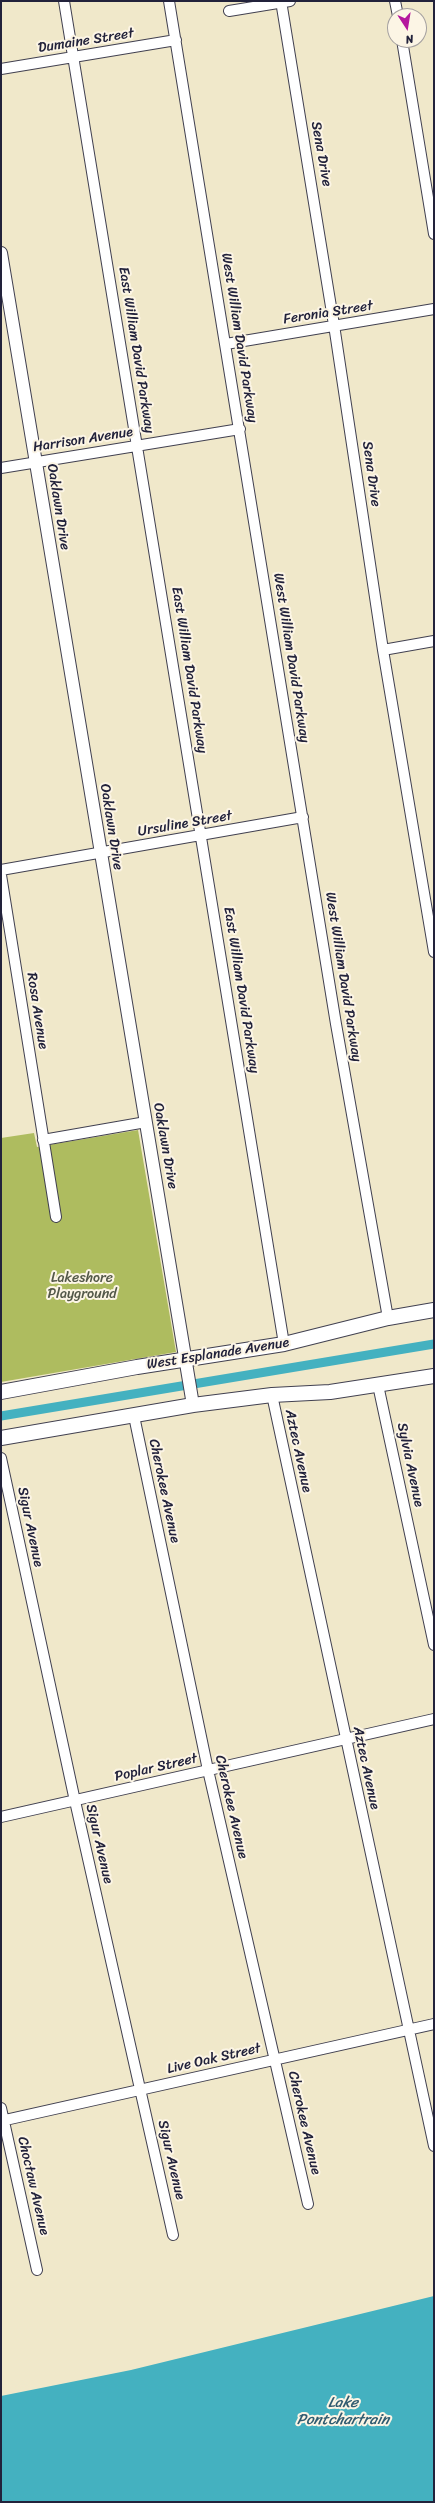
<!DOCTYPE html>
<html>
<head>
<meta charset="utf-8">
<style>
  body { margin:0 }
  #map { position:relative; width:435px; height:2503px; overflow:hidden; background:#f0e8ca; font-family:Sriracha,sans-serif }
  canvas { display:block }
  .frame { position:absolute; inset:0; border:2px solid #22223b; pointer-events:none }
  .north { position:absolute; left:387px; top:8px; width:40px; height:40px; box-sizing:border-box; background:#fcf5e5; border:1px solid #a5a1a1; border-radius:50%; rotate:168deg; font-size:11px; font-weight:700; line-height:16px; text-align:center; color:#22223b }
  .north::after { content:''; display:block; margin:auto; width:14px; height:18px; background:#b5179e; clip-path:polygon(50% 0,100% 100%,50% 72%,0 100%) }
</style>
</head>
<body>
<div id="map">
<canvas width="435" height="2503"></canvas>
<div class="frame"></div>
<div class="north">N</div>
</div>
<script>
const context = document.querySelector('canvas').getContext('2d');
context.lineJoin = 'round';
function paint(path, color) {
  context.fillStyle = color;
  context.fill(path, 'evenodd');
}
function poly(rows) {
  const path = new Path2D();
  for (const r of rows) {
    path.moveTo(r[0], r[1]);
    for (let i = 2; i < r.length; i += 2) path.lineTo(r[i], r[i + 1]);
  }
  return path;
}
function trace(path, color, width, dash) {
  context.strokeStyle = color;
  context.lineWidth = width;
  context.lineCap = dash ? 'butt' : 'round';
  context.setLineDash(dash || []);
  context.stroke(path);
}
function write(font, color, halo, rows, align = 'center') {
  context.font = font + ' Sriracha,sans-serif';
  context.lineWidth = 4;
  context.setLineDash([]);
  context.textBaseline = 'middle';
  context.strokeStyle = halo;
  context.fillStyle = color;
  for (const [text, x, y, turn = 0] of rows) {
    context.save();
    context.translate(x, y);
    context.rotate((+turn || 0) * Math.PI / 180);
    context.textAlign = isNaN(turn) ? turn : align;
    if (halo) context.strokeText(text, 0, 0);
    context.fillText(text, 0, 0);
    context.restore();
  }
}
paint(poly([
  [138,1130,176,1352,1,1382,1,1138,34,1133,37,1147]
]), '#aebc5f');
paint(poly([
  [434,2296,434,2502,1,2502,1,2396,131,2370]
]), '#44b1c0');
trace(poly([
  [1,1416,434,1344]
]), '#44b1c0', 9);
const minor = poly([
  [64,1,284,1344],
  [169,1,336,1024,388,1318],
  [281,1,334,325,383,650,434,952],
  [395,1,398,16],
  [229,11,290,1],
  [402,40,434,234],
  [1,69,176,40],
  [226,344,434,309],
  [1,468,240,429],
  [383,650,434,641],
  [1,870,303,817],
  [1,875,56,1217],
  [43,1140,146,1122],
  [378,1385,434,1645],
  [272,1395,434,2146],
  [134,1416,208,1770,308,2204],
  [1,1458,75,1801,173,2235],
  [1,1817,434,1719],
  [1,2108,37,2270],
  [1,2121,434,2024]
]);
const tertiary = poly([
  [1,253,193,1405]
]);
const secondary = poly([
  [1,1392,137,1367,284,1344,388,1318,434,1310],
  [1,1438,193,1405,272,1395,330,1392,434,1376]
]);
trace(minor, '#414050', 12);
trace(tertiary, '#414050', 14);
trace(secondary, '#414050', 16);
trace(minor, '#fff', 10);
trace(tertiary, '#fff', 12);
trace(secondary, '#fff', 14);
write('14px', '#22223b', '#fcf5e5', [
  ["Dumaine Street",86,41,-9],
  ["Sena Drive",321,154,80],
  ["Feronia Street",328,313,-9],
  ["West William David Parkway",239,338,81],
  ["East William David Parkway",136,350,81],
  ["Harrison Avenue",83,440,-9],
  ["Sena Drive",371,474,82],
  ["Oaklawn Drive",58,507,81],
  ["West William David Parkway",291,658,81],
  ["East William David Parkway",189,670,81],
  ["Ursuline Street",185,824,-10],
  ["Oaklawn Drive",111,827,81],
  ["West William David Parkway",343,977,81],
  ["East William David Parkway",241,990,81],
  ["Rosa Avenue",37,1011,81],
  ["Oaklawn Drive",165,1146,80],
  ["West Esplanade Avenue",218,1354,-9],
  ["Aztec Avenue",298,1451,78],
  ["Sylvia Avenue",410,1465,78],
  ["Cherokee Avenue",164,1491,78],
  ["Sigur Avenue",30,1527,78],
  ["Poplar Street",156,1768,-13],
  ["Aztec Avenue",366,1768,78],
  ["Cherokee Avenue",231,1807,77],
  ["Sigur Avenue",99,1844,77],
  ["Live Oak Street",214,2059,-13],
  ["Cherokee Avenue",304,2123,77],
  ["Sigur Avenue",171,2160,77],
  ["Choctaw Avenue",33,2186,77]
]);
write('14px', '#535848', '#fcf5e5', [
  ["Lakeshore",82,1278],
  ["Playground",82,1294]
]);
write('italic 15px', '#305b70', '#fcf5e5', [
  ["Lake",343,2403],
  ["Pontchartrain",343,2420]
]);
</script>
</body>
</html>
